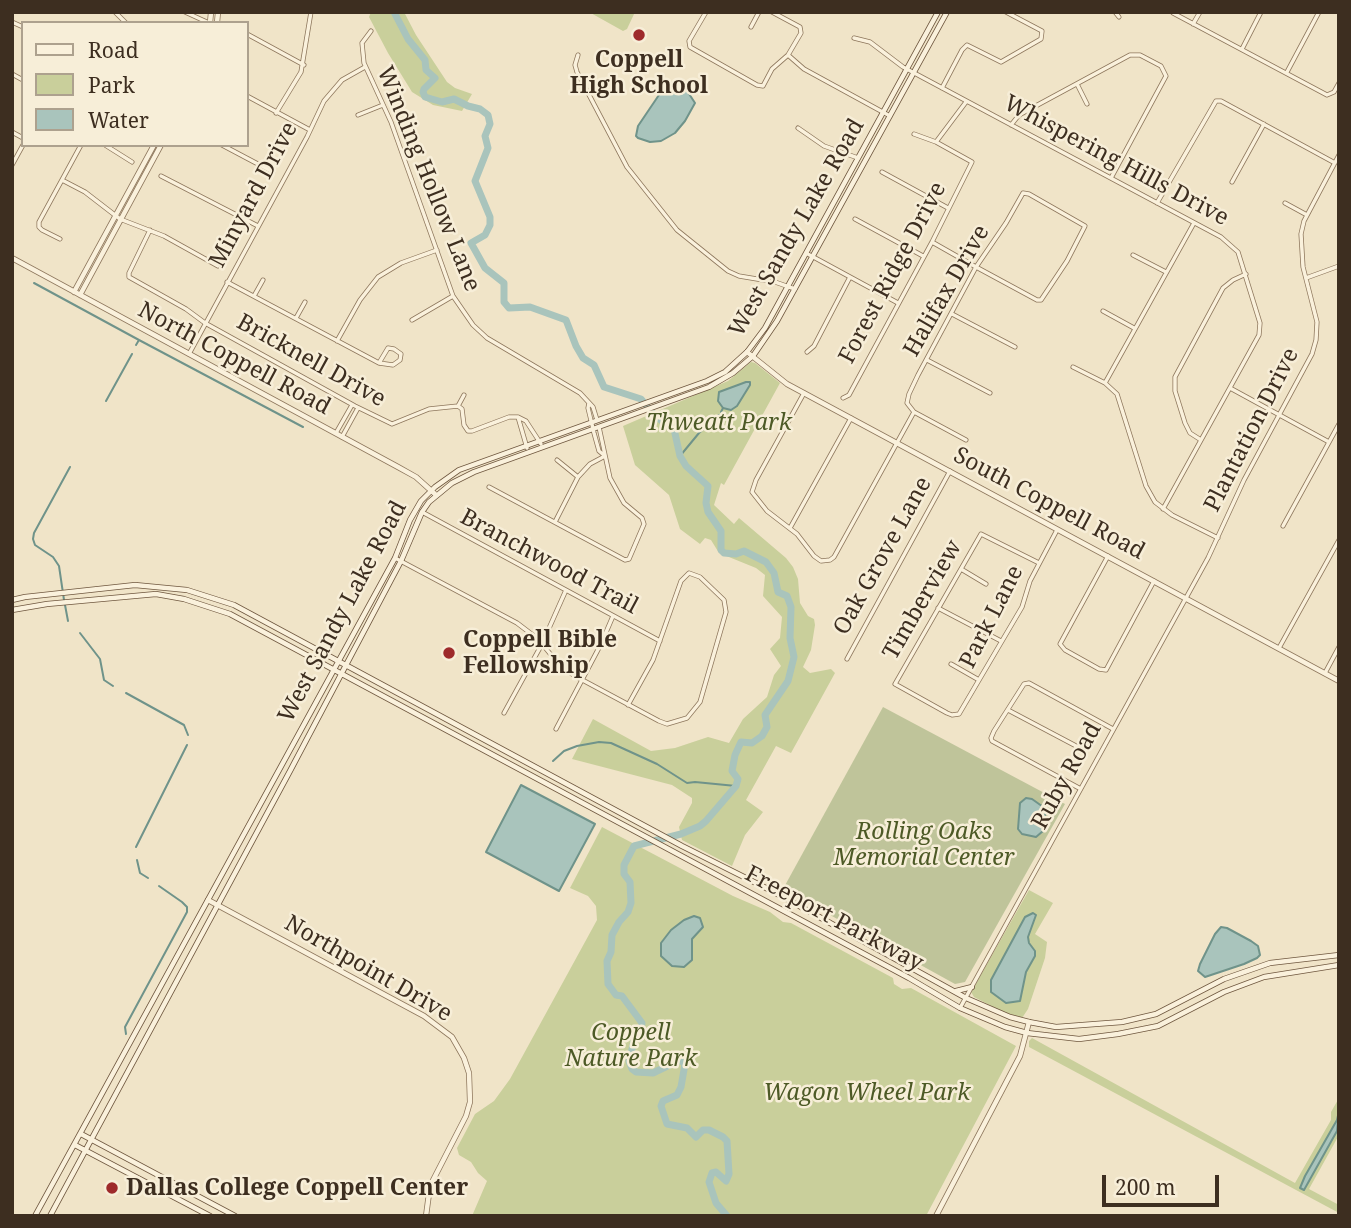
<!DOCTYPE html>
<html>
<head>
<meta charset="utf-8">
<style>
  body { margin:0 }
  #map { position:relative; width:1351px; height:1228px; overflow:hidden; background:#f0e4c8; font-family:"Noto Serif",serif }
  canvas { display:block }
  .frame { position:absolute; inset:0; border:14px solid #3d2e20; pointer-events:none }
  .legend { position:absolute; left:21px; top:21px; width:228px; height:126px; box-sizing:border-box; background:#f7eed8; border:2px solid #ada18e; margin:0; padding:9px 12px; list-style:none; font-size:21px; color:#3d2e20 }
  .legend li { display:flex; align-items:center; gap:14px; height:35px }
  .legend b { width:35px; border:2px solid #ada18e }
  .scale { position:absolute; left:1102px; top:1175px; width:117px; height:32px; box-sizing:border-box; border:4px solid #3d2e20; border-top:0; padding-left:9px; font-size:21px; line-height:24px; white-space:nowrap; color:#3d2e20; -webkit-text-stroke:5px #f7eed8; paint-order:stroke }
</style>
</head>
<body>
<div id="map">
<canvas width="1351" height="1228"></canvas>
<div class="frame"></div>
<ul class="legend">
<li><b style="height:9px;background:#faf1dc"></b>Road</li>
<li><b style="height:19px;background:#c9cf9b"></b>Park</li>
<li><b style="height:19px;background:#a9c4bc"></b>Water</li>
</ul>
<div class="scale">200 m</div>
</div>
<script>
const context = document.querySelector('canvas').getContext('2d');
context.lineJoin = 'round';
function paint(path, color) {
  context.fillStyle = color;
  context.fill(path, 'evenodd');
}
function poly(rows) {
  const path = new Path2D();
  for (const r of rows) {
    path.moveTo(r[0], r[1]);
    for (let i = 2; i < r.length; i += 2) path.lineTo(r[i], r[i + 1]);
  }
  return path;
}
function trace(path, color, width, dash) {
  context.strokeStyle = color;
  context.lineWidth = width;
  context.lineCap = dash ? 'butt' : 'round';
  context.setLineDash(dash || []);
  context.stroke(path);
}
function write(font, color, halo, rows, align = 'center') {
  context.font = font + ' "Noto Serif",serif';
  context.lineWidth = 5;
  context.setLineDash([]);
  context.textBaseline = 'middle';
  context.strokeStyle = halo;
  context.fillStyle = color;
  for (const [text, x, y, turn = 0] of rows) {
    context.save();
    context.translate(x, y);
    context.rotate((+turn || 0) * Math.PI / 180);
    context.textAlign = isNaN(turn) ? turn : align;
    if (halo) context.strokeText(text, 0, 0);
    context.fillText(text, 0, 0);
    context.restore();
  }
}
paint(poly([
  [371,12,404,12,416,35,447,82,455,88,472,94,462,111,433,105,412,92,388,53,369,17],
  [589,12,635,12,627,29,623,31],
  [751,362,755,363,780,383,724,485,721,483,714,505,734,524,739,518,786,558,793,567,798,579,800,603,808,616,814,619,815,625,811,650,803,667,810,673,831,669,835,673,791,753,776,746,746,800,763,812,745,835,732,866,682,840,679,827,692,803,692,798,672,785,572,759,593,719,651,751,675,748,708,737,729,743,743,719,767,697,774,675,781,666,770,649,780,638,782,617,763,596,765,575,756,568,719,553,711,540,705,538,700,544,680,529,669,495,635,465,623,426,728,381],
  [602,827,733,896,770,912,783,922,791,923,893,978,894,984,902,989,911,988,1016,1046,926,1216,472,1216,487,1181,478,1173,471,1162,459,1155,457,1148,475,1114,494,1101,510,1079,597,920,596,906,588,896,570,888],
  [1029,890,1053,903,1035,934,1047,942,1045,958,1028,1009,1022,1018,1001,1011,974,997,971,992],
  [1032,1038,1295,1183,1331,1120,1331,1112,1339,1098,1339,1135,1309,1189,1339,1205,1339,1213,1029,1047,1029,1041]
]), '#c9cf9b');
paint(poly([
  [883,707,1065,804,965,982,955,984,783,889]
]), '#bfc49a');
const water = poly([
  [680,79,683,80,682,83,695,103,685,121,675,133,661,141,650,142,638,138,636,136,638,126,665,86,680,79],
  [746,382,750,382,750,385,737,406,731,410,723,408,718,401,719,392,746,382],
  [521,785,595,824,559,891,486,852,521,785],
  [1026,798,1032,799,1046,809,1043,831,1036,837,1022,834,1018,829,1020,803,1026,798],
  [1033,913,1036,915,1028,937,1029,943,1035,951,1035,956,1026,972,1020,1001,1006,1003,991,992,991,980,1025,917,1033,913],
  [694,916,700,918,703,927,692,939,692,960,684,967,672,966,661,956,661,943,671,930,684,920,694,916],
  [1221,927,1227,928,1251,941,1258,946,1260,955,1257,958,1244,964,1205,977,1198,971,1200,964,1215,934,1221,927],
  [1339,1111,1337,1131,1304,1190,1300,1188,1305,1176,1337,1120,1339,1111]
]);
paint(water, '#a9c4bc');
trace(water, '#6f938a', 2);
trace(poly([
  [34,283,139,340,136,345],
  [139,340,303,427],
  [106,401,132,354],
  [721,412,723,408],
  [680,456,699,433,719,415],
  [64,600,59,566,53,557,35,545,33,539,34,533,70,467],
  [65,605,68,621],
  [80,633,100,659,104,680,113,686],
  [126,693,184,725,188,735],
  [553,761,564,751,577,746,599,742,611,743,657,764,687,783,695,782,736,786],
  [136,847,187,745],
  [137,860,140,873,148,878],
  [126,1034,125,1027,187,912,187,907,182,902,159,886]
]), '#6f938a', 2);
trace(poly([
  [394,12,408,39,425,60,426,70,435,78,424,89,423,92,425,97,442,102,454,99,468,106,480,109,488,115,490,124,485,136,488,148,475,181,490,217,490,225,485,235,471,243,485,268,504,283,504,302,509,308,530,307,566,320,576,346,583,358,594,365,604,387,641,399,655,416,674,429,680,456,686,466,708,486,706,503,708,512,721,531,721,550,724,553,736,554,744,551,766,562,774,573,778,592,787,596,791,607,790,638,794,657,788,681,765,715,767,727,762,736,752,743,741,742,735,755,732,771,738,779,736,786,706,821,700,826,681,834,634,846,624,865,624,874,630,882,631,903,628,912,619,922,612,935,611,952,607,961,608,984,616,995,622,996,642,1023,641,1031,634,1041,629,1061,632,1069,636,1072,653,1073,680,1060,685,1064,681,1087,677,1095,663,1101,661,1106,667,1124,687,1128,696,1137,703,1130,709,1130,723,1137,727,1141,729,1174,726,1181,716,1172,712,1173,709,1182,716,1203,727,1216]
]), '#a9c4bc', 7);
const minor = poly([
  [115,12,126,23],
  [185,12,209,23],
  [706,12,689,41,690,47,757,85,763,86,772,69,788,55,801,33,800,27,772,12],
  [1115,12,1119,17],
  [1173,13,1327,95,1334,92,1339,83],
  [12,22,23,27],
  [1193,24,1200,12],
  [751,27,759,12],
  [371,31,362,43,364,63,391,122,453,296,473,325,487,338,580,393,593,407,597,420],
  [247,34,304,65],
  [854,38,870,42,903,67,1221,237,1238,252,1260,323,1259,335,1163,509],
  [1242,49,1261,12],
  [578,55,575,65,577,72,627,167,677,230,728,271,739,276,775,282,795,289],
  [788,55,804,69,890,116],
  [1287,72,1319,12],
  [12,74,23,80],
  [1077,84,1087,104],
  [942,88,962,50,967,45,1001,62,1041,39,1042,31,1006,12],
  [247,96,310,130],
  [276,113,301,72,311,12],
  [358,115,383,105],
  [1011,125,1019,115,1130,55,1140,55,1161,66,1166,76,1111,178],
  [798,128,824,146,858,158],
  [12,132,23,138],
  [936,142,966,102],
  [105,145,132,162],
  [222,145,273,172],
  [12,165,23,145],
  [882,172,948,208],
  [161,176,258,226],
  [62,180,85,192,120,219,164,236,218,266],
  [1232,182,1264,124],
  [1157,203,1216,101,1221,101,1335,163],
  [1285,203,1307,215],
  [855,219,923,256],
  [150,230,129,273,129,277,186,309,205,323,355,406,392,424,429,409,458,406,462,409,464,425,468,431,472,431,509,417,518,417],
  [60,239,42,230,39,227,39,222,81,145],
  [932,242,976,267,1037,300,1041,300,1067,261,1085,226,1029,194,1023,193,1006,223,976,267,918,375,909,394,907,403,914,412,966,440],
  [806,253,898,303],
  [1133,255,1166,272],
  [1306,278,1339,266],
  [227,282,379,363,393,365,400,360,401,354,394,349,388,348,379,363],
  [254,296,263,280],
  [1103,311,1134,328],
  [952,314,1015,347],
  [296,318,305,302],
  [412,320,453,296],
  [337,341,360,300,378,277,401,263,437,250],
  [807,352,814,346,850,277],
  [189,354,307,137,324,101,342,80,365,67],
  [927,360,990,393],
  [1073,367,1105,383,1117,394,1146,486,1155,502,1172,515,1218,538],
  [1105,383,1194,223],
  [1230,388,1329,442],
  [804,393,756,480,752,492,767,511,797,534,814,556,821,561,830,560,834,557,914,412],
  [843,398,849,395,932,242,972,162,936,142,914,134],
  [589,403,588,408,594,433,599,451,605,456],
  [458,406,464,395],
  [518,417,526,421,541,444],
  [518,417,527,448],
  [336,433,352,405],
  [342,437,358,408],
  [1201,440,1190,433,1185,423,1175,391,1175,377,1223,288,1233,280,1246,274],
  [557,460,578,477],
  [489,487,625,560,629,559,644,524,642,518,624,503,610,478,599,427],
  [422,512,660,641],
  [555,522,578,477,590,464,605,456],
  [1283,526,1339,424],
  [790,528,851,418],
  [1108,556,1060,644,1065,650,1099,669,1106,670,1154,581],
  [395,558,517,623,538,639,561,667,575,676,659,721,667,724,687,718,700,702,726,612,724,600,700,577,689,573,681,581,653,660,628,705],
  [1039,563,981,534,895,684,947,713,952,715,959,714,1022,607,1030,581,1057,530],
  [961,569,986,584],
  [938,608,1001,641],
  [1279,648,1339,540],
  [847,659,950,471],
  [951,664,979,680],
  [1325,673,1339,647],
  [1008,710,1078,747],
  [504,713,542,644,566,590],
  [556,729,601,644,613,616],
  [1079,788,992,741,991,738,994,731,1024,684,1029,683,1113,729],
  [960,1008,1208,558,1244,480,1312,354,1316,340,1317,322,1303,267,1301,234,1304,221,1339,155]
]);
const tertiary = poly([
  [210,23,211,12],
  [217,23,218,12],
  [12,258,398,467,416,477,436,495],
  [74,292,154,145],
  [80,295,161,145],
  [747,352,787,384,1339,681],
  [208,900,424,1016,452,1037,464,1058,469,1073,470,1102,466,1116,430,1186,426,1216],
  [936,1216,1020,1056,1029,1022]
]);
const secondary = poly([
  [12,600,25,597,135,585,187,590,234,605,682,846,774,892,966,998,1010,1017,1029,1022,1056,1027,1122,1022,1156,1014,1224,979,1270,963,1339,955],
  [12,610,47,604,156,594,184,599,230,614,909,978,960,1008,1005,1027,1027,1033,1079,1039,1118,1034,1158,1026,1224,992,1264,977,1339,965],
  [956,991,972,987],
  [81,1134,235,1216],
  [75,1145,210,1216],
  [35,1216,395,558,410,520,421,501,435,487,459,470,707,381,725,372,747,352,765,328,938,12],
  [50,1216,290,771,401,561,422,512,429,502,452,483,474,472,709,387,733,373,753,356,777,321,947,12]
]);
trace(minor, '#8d765c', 5);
trace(tertiary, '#8d765c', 6);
trace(secondary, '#6f573f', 6);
trace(minor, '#faf1dc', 3.5);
trace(tertiary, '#faf1dc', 4.5);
trace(secondary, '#faf1dc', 4.5);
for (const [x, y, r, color] of [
  [639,35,7,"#9e2a2b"],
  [449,653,7,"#9e2a2b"],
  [112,1188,7,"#9e2a2b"]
]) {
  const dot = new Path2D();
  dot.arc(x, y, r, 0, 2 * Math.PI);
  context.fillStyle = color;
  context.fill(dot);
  trace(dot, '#f7eed8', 2.5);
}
write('bold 23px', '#3d2e20', '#f7eed8', [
  ["Coppell",639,60,"center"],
  ["High School",639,86,"center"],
  ["Coppell Bible",463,640],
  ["Fellowship",463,666],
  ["Dallas College Coppell Center",126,1188]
], 'left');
write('23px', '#3d2e20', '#f7eed8', [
  ["Whispering Hills Drive",1116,161,28],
  ["Winding Hollow Lane",428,179,68],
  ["Minyard Drive",254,195,-62],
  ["West Sandy Lake Road",797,228,-60],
  ["Forest Ridge Drive",893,273,-62],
  ["Halifax Drive",947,291,-60],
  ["North Coppell Road",234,359,28],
  ["Bricknell Drive",311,361,29],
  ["Plantation Drive",1252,430,-63],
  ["South Coppell Road",1049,504,28],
  ["Oak Grove Lane",883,556,-61],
  ["Branchwood Trail",549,562,28],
  ["Timberview",923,600,-60],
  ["West Sandy Lake Road",343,612,-62],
  ["Park Lane",992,617,-63],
  ["Ruby Road",1067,776,-61],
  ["Freeport Parkway",834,919,28],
  ["Northpoint Drive",368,969,30]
]);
write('italic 23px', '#4d5a26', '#f7eed8', [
  ["Thweatt Park",719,423],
  ["Rolling Oaks",924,832],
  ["Memorial Center",924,858],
  ["Coppell",631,1033],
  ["Nature Park",631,1059],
  ["Wagon Wheel Park",867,1093]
]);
</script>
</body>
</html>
